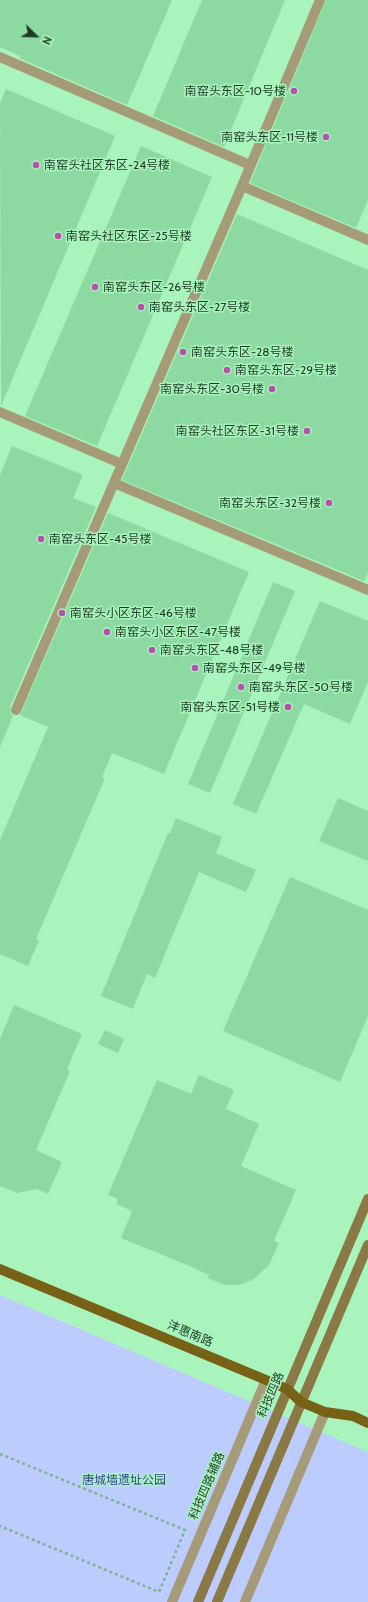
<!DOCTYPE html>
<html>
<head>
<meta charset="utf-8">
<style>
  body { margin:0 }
  #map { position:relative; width:368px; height:1602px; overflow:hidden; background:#a9f4bd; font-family:Cabin,sans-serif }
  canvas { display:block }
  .north { position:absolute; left:16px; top:16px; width:40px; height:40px; -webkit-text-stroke:3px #a9f4bd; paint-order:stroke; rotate:113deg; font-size:11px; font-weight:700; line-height:16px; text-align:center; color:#1c3b26 }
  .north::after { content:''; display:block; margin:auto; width:14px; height:18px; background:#1c3b26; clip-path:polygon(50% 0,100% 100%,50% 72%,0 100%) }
</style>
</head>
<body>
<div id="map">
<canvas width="368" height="1602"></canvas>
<div class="north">N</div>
</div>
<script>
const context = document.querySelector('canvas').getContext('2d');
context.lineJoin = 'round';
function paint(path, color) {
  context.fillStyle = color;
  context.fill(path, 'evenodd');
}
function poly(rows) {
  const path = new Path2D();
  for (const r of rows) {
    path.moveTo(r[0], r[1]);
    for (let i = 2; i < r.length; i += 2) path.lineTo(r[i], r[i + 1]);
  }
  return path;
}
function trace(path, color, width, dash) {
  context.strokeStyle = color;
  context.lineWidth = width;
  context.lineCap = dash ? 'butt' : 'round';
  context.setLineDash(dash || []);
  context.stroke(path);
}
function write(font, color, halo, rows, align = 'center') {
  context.font = font + ' Cabin,"Noto Sans SC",sans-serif';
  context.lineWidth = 3;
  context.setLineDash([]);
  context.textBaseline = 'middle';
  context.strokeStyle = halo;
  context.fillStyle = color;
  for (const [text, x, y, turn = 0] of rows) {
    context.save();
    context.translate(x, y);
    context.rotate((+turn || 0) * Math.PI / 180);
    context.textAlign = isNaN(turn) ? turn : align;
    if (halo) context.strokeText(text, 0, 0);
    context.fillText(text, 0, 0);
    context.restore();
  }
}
paint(poly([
  [0,1295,368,1452,368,1602,0,1602]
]), '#bdccfe');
paint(poly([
  [0,0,172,0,127,105,19,58,20,56,0,47],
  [202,0,285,0,224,147,153,116],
  [326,0,368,0,368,200,356,228,250,183],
  [6,89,115,136,1,406,0,104],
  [141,146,212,177,97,446,25,416],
  [237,214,368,270,368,573,364,581,122,480],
  [12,446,83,475,73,498,96,507,10,707,11,714,13,716,0,747,0,475],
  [108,513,249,572,164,774,112,753,102,777,105,778,36,939,39,940,28,966,0,954,0,840,48,727,20,715],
  [273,582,295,591,210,793,188,784],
  [320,601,368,621,368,682,350,724,304,704,256,814,233,804],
  [338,798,368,811,368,861,319,841],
  [176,818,222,837,216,853,256,870,246,892,199,872,155,978,147,974,133,1009,101,996,168,833,170,834],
  [290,877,368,910,368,1016,340,1082,223,1031],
  [14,1005,82,1034,67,1069,70,1071,36,1150,62,1162,48,1194,37,1189,17,1193,0,1186,0,1039],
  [105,1030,124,1039,118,1053,98,1044],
  [199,1075,234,1090,226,1109,259,1124,241,1166,296,1190,274,1241,279,1243,269,1265,254,1279,240,1285,224,1285,208,1278,209,1275,187,1265,121,1238,132,1211,116,1204,118,1199,108,1195,157,1080,191,1094]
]), '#8cd9a1');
trace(poly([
  [0,1454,185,1530,159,1592,0,1526]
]), '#7ab68a', 2.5, [3, 3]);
trace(poly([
  [0,57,250,165],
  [242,186,368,240],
  [0,412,122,464],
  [114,483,368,590],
  [16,710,242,186,320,0],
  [172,1602,266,1380],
  [245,1602,325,1412]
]), '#a69b78', 10);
trace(poly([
  [198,1602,368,1199],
  [217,1602,368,1245]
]), '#8a7944', 10);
trace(poly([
  [0,1269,266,1380,287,1389,301,1402,325,1412,353,1416,368,1423]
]), '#766116', 10);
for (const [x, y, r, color] of [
  [294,91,4,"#ba4eae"],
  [326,137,4,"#ba4eae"],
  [36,165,4,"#ba4eae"],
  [58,236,4,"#ba4eae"],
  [95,287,4,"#ba4eae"],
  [141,307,4,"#ba4eae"],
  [183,352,4,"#ba4eae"],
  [227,370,4,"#ba4eae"],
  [272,389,4,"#ba4eae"],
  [307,431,4,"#ba4eae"],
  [329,503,4,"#ba4eae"],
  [41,539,4,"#ba4eae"],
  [62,613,4,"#ba4eae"],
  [107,632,4,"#ba4eae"],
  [152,650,4,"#ba4eae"],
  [195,668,4,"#ba4eae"],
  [241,687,4,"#ba4eae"],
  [288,707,4,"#ba4eae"]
]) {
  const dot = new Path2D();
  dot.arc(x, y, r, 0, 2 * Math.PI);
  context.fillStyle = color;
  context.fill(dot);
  trace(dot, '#a9f4bd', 1.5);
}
write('12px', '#1c3b26', '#a9f4bd', [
  ["南窑头东区-10号楼",286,91,"right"],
  ["南窑头东区-11号楼",318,137,"right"],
  ["南窑头社区东区-24号楼",44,165],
  ["南窑头社区东区-25号楼",66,236],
  ["南窑头东区-26号楼",103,287],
  ["南窑头东区-27号楼",149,307],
  ["南窑头东区-28号楼",191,352],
  ["南窑头东区-29号楼",235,370],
  ["南窑头东区-30号楼",264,389,"right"],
  ["南窑头社区东区-31号楼",299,431,"right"],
  ["南窑头东区-32号楼",321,503,"right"],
  ["南窑头东区-45号楼",49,539],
  ["南窑头小区东区-46号楼",70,613],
  ["南窑头小区东区-47号楼",115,632],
  ["南窑头东区-48号楼",160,650],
  ["南窑头东区-49号楼",203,668],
  ["南窑头东区-50号楼",249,687],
  ["南窑头东区-51号楼",280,707,"right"]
], 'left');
write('12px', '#1c3b26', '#a9f4bd', [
  ["沣惠南路",190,1334,23],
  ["科技四路",271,1395,-67],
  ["科技四路辅路",207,1486,-67]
]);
write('12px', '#37459b', '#a9f4bd', [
  ["唐城墙遗址公园",124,1480]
]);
</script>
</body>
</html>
